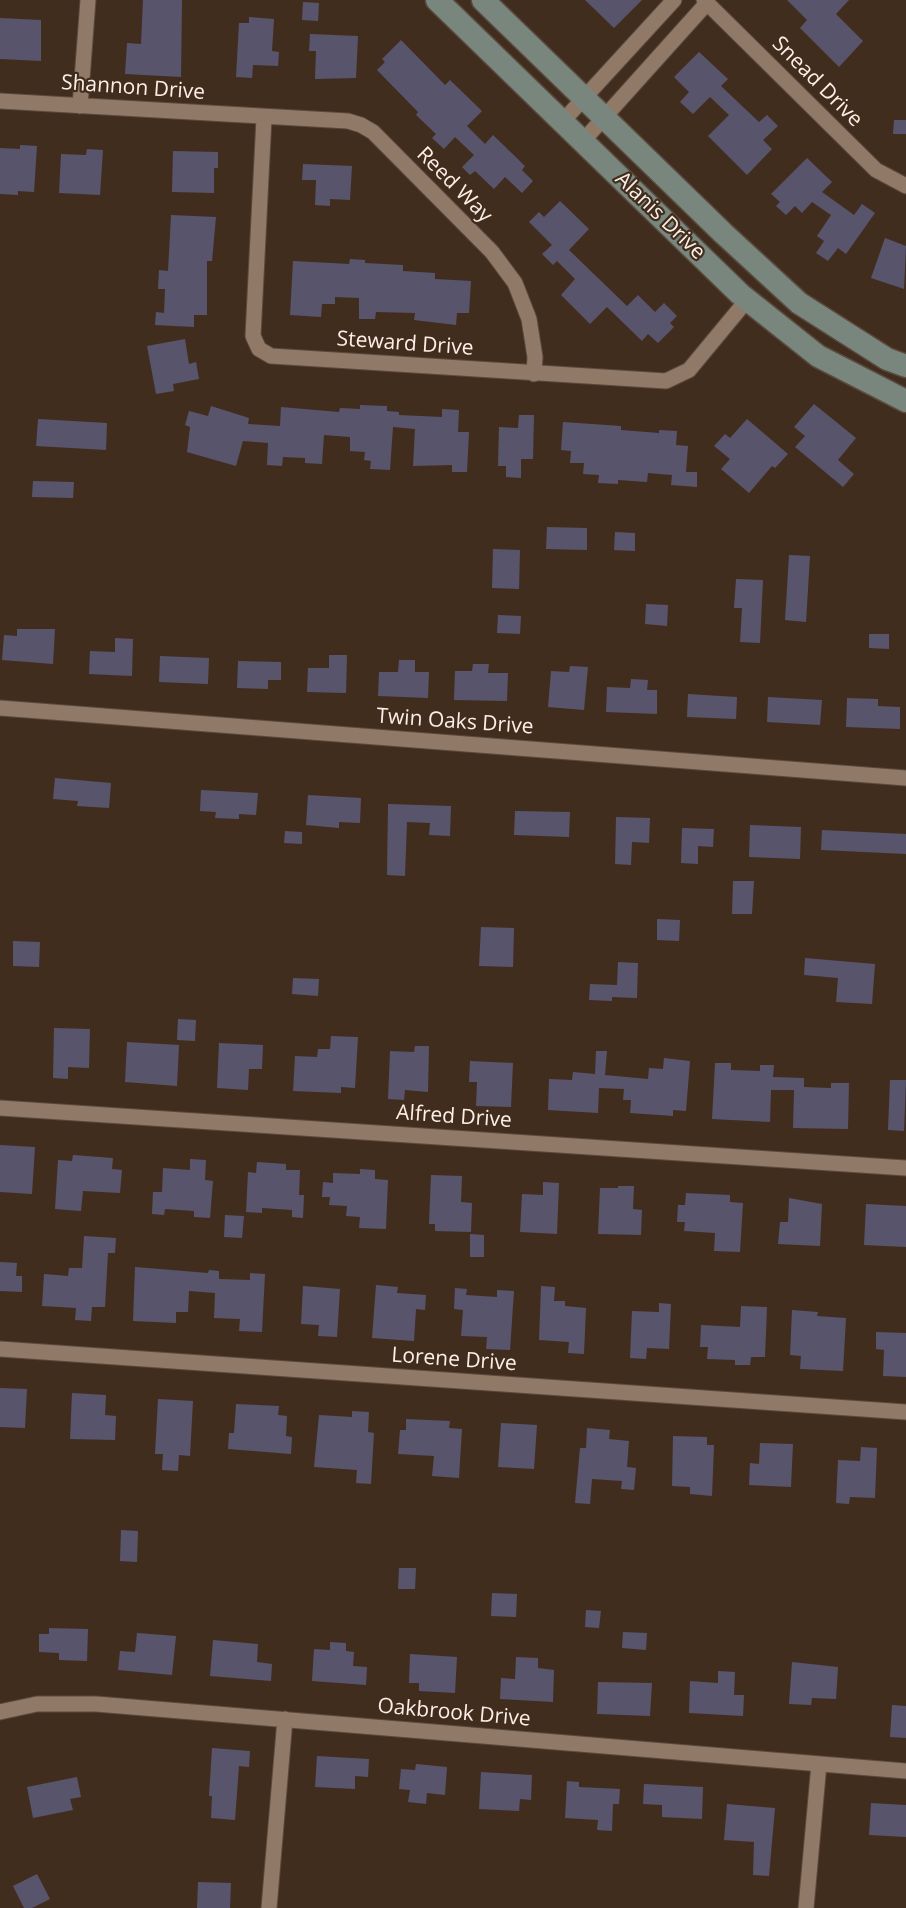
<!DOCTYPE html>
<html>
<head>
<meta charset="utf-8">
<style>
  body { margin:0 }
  canvas { display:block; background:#412d1e }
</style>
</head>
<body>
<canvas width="906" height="1908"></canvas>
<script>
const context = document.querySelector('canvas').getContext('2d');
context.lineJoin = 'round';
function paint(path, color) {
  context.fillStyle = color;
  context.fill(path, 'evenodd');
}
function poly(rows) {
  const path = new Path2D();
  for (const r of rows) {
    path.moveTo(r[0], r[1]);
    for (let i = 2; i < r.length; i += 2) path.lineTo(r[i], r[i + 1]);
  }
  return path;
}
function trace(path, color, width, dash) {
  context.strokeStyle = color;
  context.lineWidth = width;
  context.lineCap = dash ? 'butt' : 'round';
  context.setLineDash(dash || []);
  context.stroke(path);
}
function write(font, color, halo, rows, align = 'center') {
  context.font = font + ' "Open Sans",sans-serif';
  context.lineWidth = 4.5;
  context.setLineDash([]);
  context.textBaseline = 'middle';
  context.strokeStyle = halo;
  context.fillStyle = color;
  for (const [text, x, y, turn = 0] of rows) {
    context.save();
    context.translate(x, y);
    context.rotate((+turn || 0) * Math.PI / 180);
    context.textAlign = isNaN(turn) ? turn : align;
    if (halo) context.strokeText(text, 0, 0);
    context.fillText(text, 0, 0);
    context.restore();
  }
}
paint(poly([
  [143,0,182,0,181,77,125,74,127,43,141,44],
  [585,0,642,0,614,28],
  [787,0,849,0,836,14,863,41,839,67,800,28,807,20],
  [303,2,319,3,318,21,302,20],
  [249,17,274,19,272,51,279,52,278,66,253,65,252,78,236,77,239,23,249,23],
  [0,18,41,20,41,61,0,59],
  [310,34,358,36,356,78,315,79,316,51,309,51],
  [401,40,445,85,450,80,482,111,467,126,485,144,493,135,525,166,522,170,533,181,522,193,505,177,494,189,475,171,470,175,462,167,474,155,455,137,444,149,432,138,436,134,416,115,418,112,377,70,385,62,382,59],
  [699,52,728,79,721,86,759,122,767,115,778,126,763,140,772,149,747,175,708,136,729,115,710,97,693,114,680,102,689,92,674,77],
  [894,120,906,120,906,134,893,134],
  [20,145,37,146,34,192,18,191,18,195,0,194,0,148,20,149],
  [87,149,103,150,100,195,59,193,61,154,86,155],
  [173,151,218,152,218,168,214,168,214,193,172,192],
  [807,158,832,182,822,192,854,215,862,204,875,213,846,254,838,248,828,261,816,253,824,241,817,236,831,215,812,202,802,213,795,206,786,215,776,206,780,202,771,194],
  [303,164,352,166,350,200,330,199,330,206,315,205,316,180,302,180],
  [560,201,589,229,569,250,627,306,638,295,655,312,664,303,677,316,670,323,674,327,658,343,648,334,642,341,607,307,590,324,561,295,575,279,557,261,553,265,542,254,552,245,529,222,539,212,544,217],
  [171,215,216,217,212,261,207,261,207,315,194,315,194,327,155,325,156,312,164,313,165,289,158,289,159,270,168,271],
  [885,238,906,246,904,289,871,278],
  [350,259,365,260,365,263,403,265,403,271,435,273,435,279,471,281,469,313,457,313,456,325,414,320,415,313,376,312,375,319,359,319,359,298,335,297,335,304,322,304,321,317,290,315,293,261,349,264],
  [185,339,189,364,196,362,199,379,173,384,174,391,156,394,147,346],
  [814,404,856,438,838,460,854,474,843,487,795,447,805,436,794,427],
  [360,405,387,406,387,411,399,412,399,415,442,417,442,409,459,410,458,432,469,432,467,472,452,472,452,465,413,466,415,429,393,427,390,470,370,469,371,461,364,460,365,452,350,451,350,437,324,435,322,464,305,463,305,458,283,457,282,466,267,465,268,443,243,441,236,466,187,452,190,427,185,425,189,411,208,416,211,406,249,418,248,424,280,426,281,407,339,412,340,408,360,409],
  [519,415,534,415,533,459,521,459,521,478,506,477,506,466,498,466,499,427,518,428],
  [38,419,107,423,106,450,36,446],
  [747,419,788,454,775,468,772,466,749,493,721,469,730,459,714,446,725,434,730,438],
  [563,422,621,426,621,430,659,433,659,430,677,431,676,445,688,446,686,472,697,472,697,487,671,485,672,475,648,473,647,482,618,480,618,484,598,483,599,475,583,474,584,463,570,463,571,451,561,450],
  [33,481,74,482,73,498,32,497],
  [547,527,587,528,587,550,546,549],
  [615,532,635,533,635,551,614,550],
  [493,549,520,550,519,589,492,588],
  [789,555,810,556,806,622,785,620],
  [736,579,763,580,760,643,740,642,742,608,734,608],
  [646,604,668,605,667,626,645,624],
  [498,615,521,616,520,634,497,633],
  [17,629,55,629,53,664,2,660,4,635,17,636],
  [869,634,889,634,889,649,869,648],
  [115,638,133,639,132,676,89,674,90,651,115,652],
  [329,655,347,655,346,693,307,692,308,668,329,668],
  [160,656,209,658,208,684,159,682],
  [399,660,415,660,415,672,429,672,428,698,378,696,379,672,398,672],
  [238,661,281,662,281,680,268,680,268,689,237,688],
  [473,664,489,664,488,673,508,673,507,701,454,700,455,671,472,671],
  [570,666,588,667,584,710,548,707,551,671,569,672],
  [631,679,648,680,647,690,657,690,657,714,606,712,607,687,630,688],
  [688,694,737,697,736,719,687,717],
  [768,697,822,700,820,725,767,722],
  [847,698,878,699,878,706,900,707,900,729,846,727],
  [55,778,111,783,109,808,77,806,78,801,53,799],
  [201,790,258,793,256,815,239,814,239,819,215,818,216,812,200,811],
  [308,795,361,798,360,823,339,822,339,828,306,825],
  [388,804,451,806,450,836,429,835,430,823,407,822,405,876,387,875],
  [515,811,570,812,569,837,514,835],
  [616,817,650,818,649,843,632,842,631,865,615,864],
  [750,825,801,827,800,859,749,857],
  [682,828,714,829,713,847,698,846,698,864,681,863],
  [822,830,906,834,906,854,821,850],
  [285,831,302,832,302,844,284,843],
  [733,881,754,881,752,914,732,914],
  [657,919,680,920,679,941,657,940],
  [481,927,514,928,513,967,479,966],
  [13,941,40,942,39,967,13,966],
  [805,958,875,964,872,1004,836,1002,838,978,804,975],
  [618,962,638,963,637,998,612,997,612,1001,589,1000,590,984,617,985],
  [293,978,319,979,318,996,292,994],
  [178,1019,196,1020,195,1041,177,1040],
  [54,1028,90,1029,89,1068,68,1067,68,1079,53,1078],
  [331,1036,358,1037,355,1088,341,1087,341,1093,293,1091,295,1056,317,1057,318,1049,330,1049],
  [127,1042,179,1045,177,1086,125,1082],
  [219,1043,263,1045,262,1069,249,1069,248,1090,217,1088],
  [415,1046,429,1046,428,1092,405,1090,404,1100,388,1099,390,1051,414,1052],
  [596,1051,607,1051,605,1075,648,1079,649,1068,663,1069,664,1058,690,1061,686,1111,673,1110,673,1116,630,1113,631,1100,623,1100,624,1089,599,1088,598,1113,548,1110,549,1079,572,1080,573,1072,595,1074],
  [470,1061,513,1063,511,1107,476,1106,477,1082,469,1082],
  [715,1063,731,1063,731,1070,760,1071,760,1065,774,1065,773,1077,804,1078,804,1087,831,1088,831,1083,849,1083,848,1129,793,1128,794,1090,771,1090,770,1122,712,1119],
  [890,1080,906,1080,904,1131,888,1130],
  [0,1145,35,1147,32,1194,0,1192],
  [73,1155,113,1158,112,1169,122,1170,120,1193,83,1191,81,1211,55,1209,58,1160,72,1161],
  [190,1159,206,1160,205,1180,213,1181,210,1218,194,1217,194,1211,165,1209,164,1215,152,1214,153,1192,162,1192,163,1168,190,1170],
  [257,1162,286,1164,286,1170,300,1170,299,1195,304,1195,303,1218,292,1217,292,1210,262,1208,262,1213,246,1212,248,1172,256,1173],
  [360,1169,375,1170,375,1179,388,1180,386,1229,359,1228,360,1217,346,1216,347,1206,329,1205,330,1197,322,1197,323,1182,333,1183,333,1173,360,1174],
  [431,1175,462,1176,461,1202,472,1203,471,1232,435,1231,435,1224,429,1224],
  [543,1182,559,1183,557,1234,520,1232,522,1194,543,1195],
  [618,1186,634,1186,633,1209,642,1210,641,1235,598,1234,600,1188,618,1188],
  [686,1193,730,1195,730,1202,743,1203,740,1252,714,1251,715,1233,684,1231,685,1222,677,1222,678,1205,685,1205],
  [789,1198,822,1204,820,1246,778,1244,780,1222,788,1222],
  [866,1204,906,1206,906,1247,864,1245],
  [225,1215,244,1216,242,1238,224,1237],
  [470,1234,484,1235,484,1257,470,1257],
  [84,1236,116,1238,115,1253,108,1253,105,1307,92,1307,91,1321,75,1320,76,1308,42,1306,44,1274,68,1276,69,1268,82,1268],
  [0,1262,17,1263,16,1276,22,1276,22,1292,0,1291],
  [135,1267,208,1273,209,1270,219,1271,219,1279,250,1280,250,1273,265,1274,262,1332,239,1331,240,1319,214,1318,215,1293,189,1291,188,1312,176,1312,176,1323,133,1321],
  [376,1285,398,1287,397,1293,426,1295,425,1310,416,1309,414,1341,372,1338],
  [303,1286,340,1289,337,1337,318,1336,319,1325,301,1324],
  [541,1286,555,1287,554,1301,565,1301,565,1306,586,1308,584,1354,568,1353,569,1342,539,1340],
  [455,1288,467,1289,466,1295,497,1297,497,1290,514,1291,510,1350,486,1349,487,1337,461,1336,463,1310,454,1309],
  [659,1303,671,1304,669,1349,647,1348,646,1359,630,1358,632,1311,659,1312],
  [741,1306,767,1307,765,1357,751,1357,750,1365,735,1365,735,1360,707,1359,708,1347,700,1347,701,1325,740,1327],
  [792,1310,818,1312,817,1316,846,1318,843,1371,800,1369,801,1356,790,1355],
  [876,1332,906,1333,906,1377,883,1376,884,1350,876,1349],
  [0,1388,27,1389,25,1428,0,1427],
  [72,1393,106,1395,105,1415,116,1416,115,1440,70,1439],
  [158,1399,193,1401,190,1456,179,1455,178,1471,162,1470,163,1454,155,1454],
  [236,1404,279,1406,278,1415,287,1416,286,1436,292,1437,291,1454,228,1449,229,1433,234,1433],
  [352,1411,369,1412,368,1432,374,1433,371,1484,356,1483,357,1470,314,1467,319,1415,352,1417],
  [406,1419,450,1421,449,1428,462,1429,459,1478,432,1476,434,1456,398,1454,400,1430,406,1430],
  [501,1423,537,1425,534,1469,498,1467],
  [587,1428,610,1430,609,1439,629,1441,627,1467,636,1468,634,1490,621,1489,622,1481,592,1479,590,1504,575,1503,580,1448,586,1448],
  [673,1436,707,1437,707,1445,714,1445,712,1496,690,1494,690,1487,672,1486],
  [760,1443,793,1444,791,1487,749,1485,750,1463,759,1464],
  [861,1447,877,1448,875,1498,850,1497,849,1504,836,1503,838,1460,860,1461],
  [121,1530,138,1531,137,1562,120,1561],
  [399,1568,416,1568,415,1589,398,1589],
  [492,1593,517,1594,516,1617,491,1616],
  [586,1610,601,1611,599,1628,585,1627],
  [49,1628,88,1629,87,1661,59,1660,59,1653,39,1652,39,1634,49,1634],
  [623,1632,647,1633,646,1650,622,1648],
  [137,1633,176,1636,172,1675,118,1670,120,1651,135,1652],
  [213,1640,258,1644,257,1662,272,1664,271,1681,210,1676],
  [330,1642,346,1643,346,1651,354,1652,353,1666,367,1667,366,1685,312,1681,314,1649,330,1650],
  [410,1654,457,1657,455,1693,419,1691,419,1683,409,1683],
  [516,1657,538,1658,538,1668,554,1670,553,1702,500,1699,501,1678,515,1679],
  [792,1662,838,1667,836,1699,812,1698,811,1705,789,1704],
  [718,1671,735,1672,734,1695,744,1695,743,1716,689,1713,690,1681,718,1683],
  [598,1682,652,1683,650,1716,597,1714],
  [892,1705,906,1706,906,1738,890,1737],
  [212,1748,250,1751,249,1767,239,1766,235,1820,211,1818,212,1796,209,1796],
  [317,1756,369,1759,368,1777,355,1776,355,1789,315,1787],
  [416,1764,447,1767,445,1795,427,1793,426,1804,408,1802,410,1790,399,1789,401,1769,415,1770],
  [481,1772,532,1775,531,1800,520,1799,519,1811,479,1809],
  [77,1777,81,1797,70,1799,73,1810,33,1818,27,1787],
  [567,1781,579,1782,579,1787,620,1789,619,1804,613,1804,612,1831,597,1830,598,1820,565,1818],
  [644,1784,703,1787,702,1819,662,1817,662,1805,643,1804],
  [871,1803,906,1805,906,1837,869,1835],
  [727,1804,775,1808,769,1876,753,1875,754,1842,724,1840],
  [37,1874,50,1899,32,1908,24,1908,13,1886],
  [198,1882,231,1883,230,1908,197,1908]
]), '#58546c');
const minor = poly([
  [704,0,876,170,906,186],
  [0,101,348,121,361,125,373,132,492,252,515,283,529,319,535,357,534,374],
  [80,106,88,0],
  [264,118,253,336,259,349,271,356,666,381,689,370,747,300],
  [563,121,674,0],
  [583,141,707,3],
  [0,708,906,778],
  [0,1108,906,1168],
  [0,1349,906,1412],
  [0,1712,37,1704,96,1704,906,1771],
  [269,1908,285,1719],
  [806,1908,819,1764]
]);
const secondary = poly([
  [437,0,740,294,818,356,906,401],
  [483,0,723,233,799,303,887,359,906,366]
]);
trace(minor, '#5a493d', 17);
trace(secondary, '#5a493d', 25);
trace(minor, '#917968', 15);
trace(secondary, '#78867d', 22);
write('21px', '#fdefe6', '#412d1e', [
  ["Snead Drive",817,82,45],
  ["Shannon Drive",133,88,4],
  ["Reed Way",454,185,45],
  ["Alanis Drive",660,216,44],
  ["Steward Drive",405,344,4],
  ["Twin Oaks Drive",455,722,4],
  ["Alfred Drive",454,1117,4],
  ["Lorene Drive",454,1360,4],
  ["Oakbrook Drive",454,1713,5]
]);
</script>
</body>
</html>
